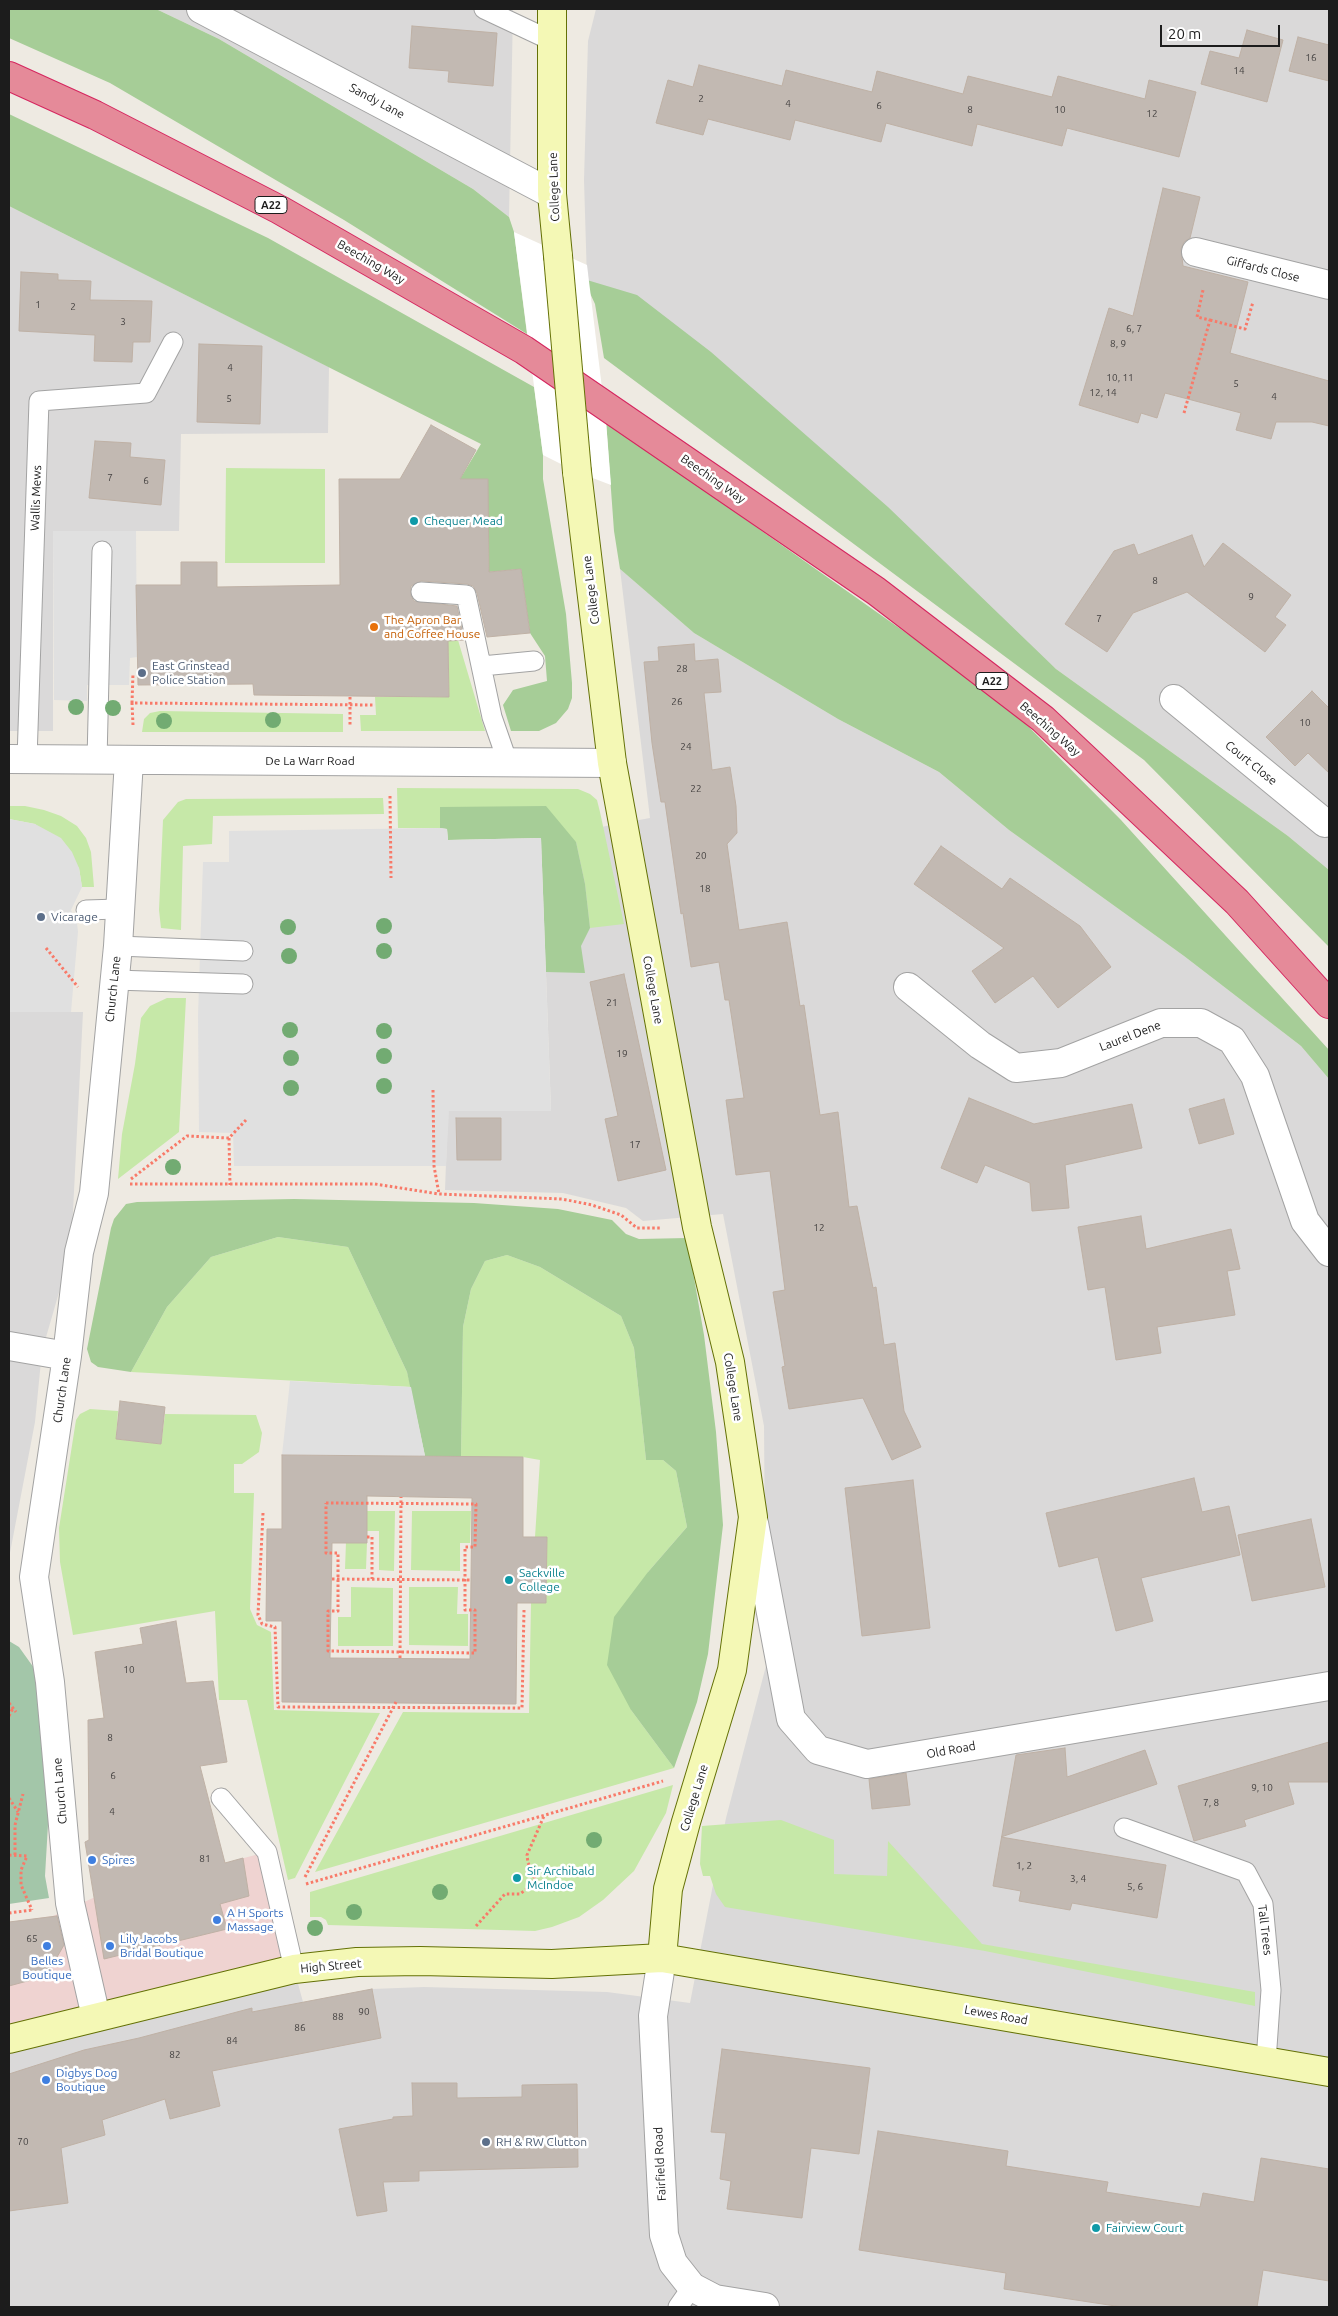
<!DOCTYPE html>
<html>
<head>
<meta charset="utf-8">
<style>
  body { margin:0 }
  #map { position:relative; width:1338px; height:2316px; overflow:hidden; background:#eeeae2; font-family:Ubuntu,sans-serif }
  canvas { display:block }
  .frame { position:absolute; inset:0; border:10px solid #1c1c1c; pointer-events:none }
  .scale { position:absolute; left:1160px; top:25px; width:120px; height:22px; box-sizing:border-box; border:2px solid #1c1c1c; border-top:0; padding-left:6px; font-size:15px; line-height:18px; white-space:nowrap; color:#1c1c1c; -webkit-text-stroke:4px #fff; paint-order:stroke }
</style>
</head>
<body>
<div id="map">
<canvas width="1338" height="2316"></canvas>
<div class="frame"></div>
<div class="scale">20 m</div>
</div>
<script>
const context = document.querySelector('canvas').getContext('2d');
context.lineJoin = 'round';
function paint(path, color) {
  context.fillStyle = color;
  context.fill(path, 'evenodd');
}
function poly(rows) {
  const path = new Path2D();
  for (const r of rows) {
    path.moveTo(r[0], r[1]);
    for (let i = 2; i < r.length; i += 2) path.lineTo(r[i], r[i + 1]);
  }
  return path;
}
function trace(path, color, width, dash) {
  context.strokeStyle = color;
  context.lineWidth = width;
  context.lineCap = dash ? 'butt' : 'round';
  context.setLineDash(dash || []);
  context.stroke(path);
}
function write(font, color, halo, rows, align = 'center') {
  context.font = font + ' Ubuntu,sans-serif';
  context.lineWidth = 5;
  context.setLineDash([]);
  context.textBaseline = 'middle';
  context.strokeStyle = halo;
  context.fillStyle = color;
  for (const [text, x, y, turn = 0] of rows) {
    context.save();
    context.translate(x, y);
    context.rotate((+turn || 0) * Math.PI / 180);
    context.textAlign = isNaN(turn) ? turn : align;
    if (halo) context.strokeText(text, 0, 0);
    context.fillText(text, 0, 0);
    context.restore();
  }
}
paint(poly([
  [156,9,513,9,509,217,473,189,219,39],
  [596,9,1329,9,1329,870,1288,836,1056,669,587,280,584,180,588,41],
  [9,206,329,367,328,433,181,434,179,531,53,531,53,731,9,731],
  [620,569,694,633,838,719,939,772,1009,830,1184,956,1301,1046,1329,1079,1329,2307,9,2307,9,2039,294,1969,303,2002,372,1989,424,1987,607,1992,690,2003,726,1818,766,1666,764,1426,723,1214,643,1221,626,1208,563,1193,445,1190,448,1111,551,1111,541,838,650,818],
  [9,1012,83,1012,71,1251,42,1351,35,1422,9,1558]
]), '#dad9d9');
paint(poly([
  [259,1854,294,1969,9,2039,9,1922,53,1916,93,1898]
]), '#efd3d1');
paint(poly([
  [226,468,325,469,325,563,225,563],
  [447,603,485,731,361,731,360,715,376,715,375,697,449,697],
  [160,711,343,714,343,732,142,732,144,719,150,713],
  [397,788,578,789,590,794,597,800,600,812,624,924,590,928,585,884,576,842,440,807,440,828,398,828],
  [383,798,384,814,213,816,212,844,183,846,181,930,161,928,159,910,163,820,178,802,186,799],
  [9,806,25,806,44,810,61,816,77,826,86,838,91,852,94,887,82,887,79,868,35,824,9,819],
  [167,998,186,998,179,1132,118,1179,122,1134,135,1064,141,1018,150,1006],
  [278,1237,348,1247,407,1372,411,1387,131,1372,167,1307,211,1257],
  [507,1255,540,1267,621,1316,634,1348,646,1460,663,1460,676,1471,687,1527,648,1572,631,1710,674,1768,315,1872,403,1712,529,1713,531,1603,546,1603,547,1537,535,1537,540,1460,523,1457,461,1457,463,1327,471,1289,485,1261],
  [90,1409,118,1411,116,1439,161,1444,165,1414,256,1415,262,1433,259,1452,242,1464,234,1464,234,1493,254,1493,250,1609,257,1625,271,1632,274,1710,380,1713,295,1878,288,1880,247,1700,219,1700,215,1611,73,1635,60,1562,59,1528,76,1420,80,1414],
  [336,1511,395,1511,394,1571,379,1570,379,1531,351,1531,351,1543,367,1543,366,1569,345,1569,346,1542],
  [412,1511,471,1511,470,1543,460,1543,460,1571,411,1570],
  [351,1587,393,1588,393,1646,338,1646,338,1617,351,1617],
  [409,1587,458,1587,457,1614,468,1614,468,1646,409,1645],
  [673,1785,666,1813,634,1871,603,1900,579,1917,552,1927,535,1931,328,1925,326,1920,321,1917,310,1917,310,1892],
  [781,1820,834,1840,834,1874,887,1876,888,1841,982,1944,1255,1992,1255,2006,985,1951,725,1907,716,1894,710,1876,703,1876,700,1864,702,1826]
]), '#c6e8a8');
paint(poly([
  [9,9,156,9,219,39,473,189,509,217,514,232,527,334,344,220,110,83,9,38],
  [9,114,268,238,534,387,543,455,543,479,566,614,572,683,572,698,568,709,556,723,539,731,511,731,503,705,513,690,547,681,545,656,530,633,521,569,489,572,487,479,460,479,481,444,9,206],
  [587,280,637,295,711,352,888,507,1056,669,1288,836,1329,870,1329,947,1144,760,604,358,595,304,588,289],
  [606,421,1004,702,1121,820,1329,1050,1329,1079,1301,1046,1184,956,1009,830,939,772,838,719,694,633,620,569,614,531],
  [546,806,576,842,585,884,590,928,581,946,585,973,546,972,541,838,448,840,447,829,440,828,440,807],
  [294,1199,474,1203,558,1209,612,1220,626,1234,639,1239,687,1238,704,1335,716,1432,723,1525,708,1654,697,1702,674,1768,631,1710,607,1665,614,1617,648,1572,687,1527,676,1471,663,1460,646,1460,634,1348,621,1316,540,1267,507,1255,485,1261,471,1289,463,1327,461,1457,425,1456,407,1372,348,1247,278,1237,211,1257,167,1307,131,1372,98,1367,91,1362,87,1349,111,1228,114,1219,126,1204,137,1202]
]), '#a6cd97');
paint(poly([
  [9,1641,19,1647,34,1668,50,1790,45,1876,49,1898,9,1904]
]), '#a3c6a9');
paint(poly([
  [53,531,136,531,137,657,130,658,129,685,87,685,87,701,54,700],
  [9,819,35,824,61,838,72,852,79,868,82,887,71,910,77,923,78,932,71,1012,9,1012],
  [440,828,447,829,448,840,541,838,551,1111,449,1111,446,1166,234,1166,233,1133,199,1132,198,1016,203,862,229,862,229,831],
  [290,1381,411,1387,425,1456,282,1455]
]), '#e0e0e0');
paint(poly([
  [514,232,587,265,606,421,611,485,577,472,543,455]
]), '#fff');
const building = poly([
  [412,26,497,33,493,86,448,82,449,71,409,68,412,26],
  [1247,30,1283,40,1267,102,1201,84,1210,51,1239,58,1247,30],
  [1298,37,1329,45,1329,81,1289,71,1298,37],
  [699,65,782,86,786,70,872,92,877,71,963,94,968,76,1052,97,1058,76,1145,99,1149,80,1196,92,1179,157,1067,128,1062,146,977,124,972,146,886,123,881,142,795,120,790,140,708,119,703,135,656,123,668,80,693,87,699,65],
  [1163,188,1200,197,1190,238,1184,242,1181,249,1183,266,1248,282,1230,353,1329,381,1329,426,1312,422,1276,422,1271,439,1236,430,1241,413,1165,393,1157,418,1141,413,1138,423,1079,405,1109,308,1133,316,1163,188],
  [21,272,58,274,58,280,91,281,90,300,152,301,150,342,133,342,132,362,94,361,95,335,19,331,21,272],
  [199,344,262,346,260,424,197,422,199,344],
  [431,425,476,450,460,479,488,479,489,572,521,569,530,633,487,637,477,593,473,586,467,584,421,581,411,586,411,596,414,601,457,606,464,640,448,641,449,697,254,695,253,684,138,685,136,585,181,585,181,562,217,562,217,587,340,585,339,479,400,479,431,425],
  [95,441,131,443,130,457,165,460,161,505,89,498,95,441],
  [1192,535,1204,567,1223,543,1291,595,1275,617,1286,625,1265,652,1187,592,1133,613,1107,652,1065,624,1114,551,1134,544,1138,555,1192,535],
  [694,644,695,661,718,659,721,692,704,693,712,770,730,767,736,806,737,833,727,844,739,930,787,922,800,1006,804,1005,820,1115,838,1112,849,1207,857,1206,873,1288,876,1287,884,1345,895,1343,904,1411,921,1447,892,1460,863,1398,789,1409,782,1367,785,1366,773,1292,785,1290,770,1171,736,1175,726,1100,744,1098,729,1000,725,1000,719,962,691,967,683,913,681,914,665,802,661,802,652,743,644,662,659,661,658,647,694,644],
  [1312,691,1329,708,1329,773,1308,753,1295,766,1266,737,1312,691],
  [941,846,1002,889,1010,878,1080,926,1111,967,1058,1008,1033,976,995,1003,972,971,1004,948,914,884,941,846],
  [624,974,666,1170,618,1181,605,1119,618,1116,590,982,624,974],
  [969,1098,1034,1124,1132,1104,1142,1148,1065,1165,1069,1208,1032,1211,1030,1183,985,1165,977,1183,941,1168,969,1098],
  [1224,1099,1234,1134,1199,1144,1189,1109,1224,1099],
  [456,1118,501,1118,501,1160,457,1160,456,1118],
  [1141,1216,1146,1249,1231,1229,1240,1269,1227,1271,1235,1315,1157,1327,1161,1353,1116,1360,1105,1287,1088,1290,1078,1227,1141,1216],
  [120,1401,165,1407,161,1444,116,1439,120,1401],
  [282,1455,523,1457,523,1537,547,1537,546,1603,517,1603,516,1704,282,1702,282,1621,266,1621,267,1529,282,1529,282,1455],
  [367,1496,472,1498,470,1659,330,1658,332,1543,367,1543,367,1496],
  [1194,1478,1202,1512,1229,1506,1240,1555,1141,1578,1153,1621,1116,1631,1098,1557,1059,1567,1046,1513,1194,1478],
  [913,1480,930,1628,862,1636,845,1488,913,1480],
  [1311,1519,1325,1587,1252,1601,1238,1535,1311,1519],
  [176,1621,186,1683,213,1681,227,1762,200,1766,225,1863,243,1858,249,1896,220,1904,227,1929,104,1959,85,1842,89,1840,88,1720,104,1718,95,1652,143,1644,140,1628,176,1621],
  [1329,1742,1329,1782,1288,1782,1294,1804,1244,1820,1246,1826,1194,1841,1178,1786,1329,1742],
  [1065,1748,1067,1777,1145,1750,1157,1784,1001,1837,1166,1865,1157,1918,1072,1903,1070,1910,1019,1901,1021,1891,993,1886,1016,1755,1065,1748],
  [906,1773,910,1805,872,1809,869,1779,906,1773],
  [57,1916,64,1945,46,1976,9,1986,9,1922,57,1916],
  [372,1989,381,2038,212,2071,220,2106,170,2119,165,2099,102,2120,105,2135,61,2148,68,2203,9,2211,9,2074,84,2050,139,2038,252,2008,252,2012,372,1989],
  [722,2049,870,2068,859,2154,811,2148,802,2218,727,2209,731,2181,720,2179,726,2133,711,2132,722,2049],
  [412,2083,457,2083,457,2098,522,2097,522,2085,577,2084,578,2167,419,2171,419,2181,383,2182,387,2211,357,2216,339,2129,393,2119,393,2117,413,2116,412,2083],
  [878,2131,1008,2151,1006,2166,1108,2182,1106,2192,1200,2207,1203,2193,1254,2202,1261,2158,1329,2169,1329,2281,1263,2270,1257,2307,1122,2307,1004,2289,1006,2273,859,2250,878,2131]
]);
paint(building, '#c2b9b2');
trace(building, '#bfb1a5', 1);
const lane = poly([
  [484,9,552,41],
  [421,592,466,595,492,717,508,763],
  [482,666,534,661],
  [27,759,39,401,146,393,173,342],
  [97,760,102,551],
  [86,910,118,909],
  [118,946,243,951],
  [114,980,243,984],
  [221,1798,267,1852,294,1969],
  [1124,1828,1246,1872,1263,1904,1271,1990,1266,2061],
  [678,2307,692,2287]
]);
const street = poly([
  [201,9,552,194],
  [1196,252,1329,285],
  [1174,699,1325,823,1329,822],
  [9,759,612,763],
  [908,987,980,1045,1016,1068,1061,1063,1161,1023,1201,1023,1232,1040,1255,1076,1305,1221,1329,1252],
  [9,1346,67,1356],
  [754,1523,791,1719,818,1750,867,1764,1329,1686],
  [662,1958,653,2016,664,2235,673,2263,692,2287,715,2299,765,2307],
  [96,2017,70,1903,50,1682,34,1577,67,1356,79,1252,94,1193,118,946,129,760]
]);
const secondary = poly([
  [552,9,552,194,558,256],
  [577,472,612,763,697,1227,730,1362,753,1517,732,1670,686,1822,668,1889,662,1958],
  [9,2039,294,1969,357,1962,420,1961,552,1964,662,1958,1329,2072]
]);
const highway = poly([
  [9,76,95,115,280,210,524,350,876,591,1043,719,1237,902,1329,1004]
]);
trace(lane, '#a3a3a3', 21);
trace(street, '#a3a3a3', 30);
trace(secondary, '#647106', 30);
trace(highway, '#d5265f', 30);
trace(poly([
  [1210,320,1245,329,1253,302],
  [1184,413,1210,320,1197,317,1203,290],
  [350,697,350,726],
  [132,703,133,673],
  [133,725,132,703,375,705],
  [390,796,391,878],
  [46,948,78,987],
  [433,1090,434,1166,439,1194],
  [229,1138,230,1185],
  [131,1179,187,1136,229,1138,246,1120],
  [130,1184,375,1184,439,1194,562,1199,592,1205,621,1215,637,1228,661,1228],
  [326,1503,476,1504,475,1547,465,1547,465,1610,475,1610,475,1653,328,1651,328,1611,338,1611,338,1553,326,1553,326,1503],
  [263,1513,258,1615,262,1624,275,1627,278,1707,522,1708,524,1610],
  [367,1537,372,1537,372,1579],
  [332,1579,472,1580],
  [400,1658,401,1497],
  [9,1703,16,1712],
  [9,1716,13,1708],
  [9,1798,18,1812],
  [9,1855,27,1856,21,1870,21,1885,32,1910],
  [15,1855,15,1825,23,1794],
  [305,1877,396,1702],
  [306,1884,663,1781],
  [9,1913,32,1910],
  [476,1926,505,1894,520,1894,532,1885,535,1875,528,1863,527,1855,544,1816]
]), '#f87a69', 3, [2.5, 2.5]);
trace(lane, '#fff', 19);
trace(street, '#fff', 28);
trace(secondary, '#f4f8b5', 28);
trace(highway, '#e58a99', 28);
const secondaryBridge = poly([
  [558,256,577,472]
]);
trace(secondaryBridge, '#647106', 30, []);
trace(secondaryBridge, '#f4f8b5', 28);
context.fillStyle = '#72ab72';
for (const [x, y] of [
  [76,707],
  [113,708],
  [273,720],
  [164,721],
  [384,926],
  [288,927],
  [384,951],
  [289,956],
  [290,1030],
  [384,1031],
  [384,1056],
  [291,1058],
  [384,1086],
  [291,1088],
  [173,1167],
  [594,1840],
  [440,1892],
  [354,1912],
  [315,1928]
]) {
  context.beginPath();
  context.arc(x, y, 8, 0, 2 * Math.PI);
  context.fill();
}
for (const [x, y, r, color] of [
  [414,521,5,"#0f9aa8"],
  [374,627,5,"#e8710a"],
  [142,673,5,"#5c6f8a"],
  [41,917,5,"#5c6f8a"],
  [509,1580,5,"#0f9aa8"],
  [92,1860,5,"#3f7fe0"],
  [517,1878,5,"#0f9aa8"],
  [217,1920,5,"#3f7fe0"],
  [47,1946,5,"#3f7fe0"],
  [110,1946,5,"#3f7fe0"],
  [46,2080,5,"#3f7fe0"],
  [486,2142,5,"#5c6f8a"],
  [1096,2228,5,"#0f9aa8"]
]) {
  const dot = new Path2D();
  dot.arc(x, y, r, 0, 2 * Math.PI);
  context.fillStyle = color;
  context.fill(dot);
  trace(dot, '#fff', 2);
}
write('10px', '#464342', null, [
  ["16",1311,58],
  ["14",1239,71],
  ["2",701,99],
  ["4",788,104],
  ["6",879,106],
  ["8",970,110],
  ["10",1060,110],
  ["12",1152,114],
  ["1",38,305],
  ["2",73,307],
  ["3",123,322],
  ["6, 7",1134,329],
  ["8, 9",1118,344],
  ["4",230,368],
  ["10, 11",1120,378],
  ["5",1236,384],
  ["12, 14",1103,393],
  ["4",1274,397],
  ["5",229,399],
  ["7",110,478],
  ["6",146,481],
  ["8",1155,581],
  ["9",1251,597],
  ["7",1099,619],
  ["28",682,669],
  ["26",677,702],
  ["10",1305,723],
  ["24",686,747],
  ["22",696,789],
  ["20",701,856],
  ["18",705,889],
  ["21",612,1003],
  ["19",622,1054],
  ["17",635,1145],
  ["12",819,1228],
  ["10",129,1670],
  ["8",110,1738],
  ["6",113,1776],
  ["9, 10",1262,1788],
  ["7, 8",1211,1803],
  ["4",112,1812],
  ["81",205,1859],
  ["1, 2",1024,1866],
  ["3, 4",1078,1879],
  ["5, 6",1135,1887],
  ["65",32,1939],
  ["90",364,2012],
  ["88",338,2017],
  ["86",300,2028],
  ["84",232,2041],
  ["82",175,2055],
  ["70",23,2142]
]);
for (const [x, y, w] of [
  [271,205,32],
  [992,681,32]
]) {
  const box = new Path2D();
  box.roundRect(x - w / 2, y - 8.5, w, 17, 4);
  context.fillStyle = '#fff';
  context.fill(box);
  trace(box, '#1c1c1c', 1);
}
write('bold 11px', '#1c1c1c', null, [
  ["A22",271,205],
  ["A22",992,681]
]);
write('12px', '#1c1c1c', '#fff', [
  ["Sandy Lane",377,101,28],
  ["College Lane",554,187,-92],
  ["Beeching Way",371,262,30],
  ["Giffards Close",1263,269,14],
  ["Beeching Way",713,479,35],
  ["Wallis Mews",36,498,-88],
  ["College Lane",591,590,-97],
  ["Beeching Way",1050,729,41],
  ["De La Warr Road",310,761],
  ["Court Close",1251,763,39],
  ["Church Lane",113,989,-84],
  ["College Lane",653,990,80],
  ["Laurel Dene",1130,1036,-21],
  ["College Lane",733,1387,81],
  ["Church Lane",62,1390,-82],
  ["Old Road",951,1750,-10],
  ["Church Lane",60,1791,-95],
  ["College Lane",694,1798,-73],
  ["Tall Trees",1265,1930,83],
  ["High Street",331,1966,-5],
  ["Lewes Road",996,2015,10],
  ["Fairfield Road",660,2164,-93]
]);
write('12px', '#0d838f', '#fff', [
  ["Chequer Mead",424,521],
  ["Sackville",519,1573],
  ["College",519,1587],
  ["Sir Archibald",527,1871],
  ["McIndoe",527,1885],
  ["Fairview Court",1106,2228]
], 'left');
write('12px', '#c56008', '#fff', [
  ["The Apron Bar",384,620],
  ["and Coffee House",384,634]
], 'left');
write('12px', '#4e5e75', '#fff', [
  ["East Grinstead",152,666],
  ["Police Station",152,680],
  ["Vicarage",51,917],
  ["RH & RW Clutton",496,2142]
], 'left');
write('12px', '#366cbe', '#fff', [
  ["Spires",102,1860],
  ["A H Sports",227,1913],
  ["Massage",227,1927],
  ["Lily Jacobs",120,1939],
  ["Bridal Boutique",120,1953],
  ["Belles",47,1961,"center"],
  ["Boutique",47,1975,"center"],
  ["Digbys Dog",56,2073],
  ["Boutique",56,2087]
], 'left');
</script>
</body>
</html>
